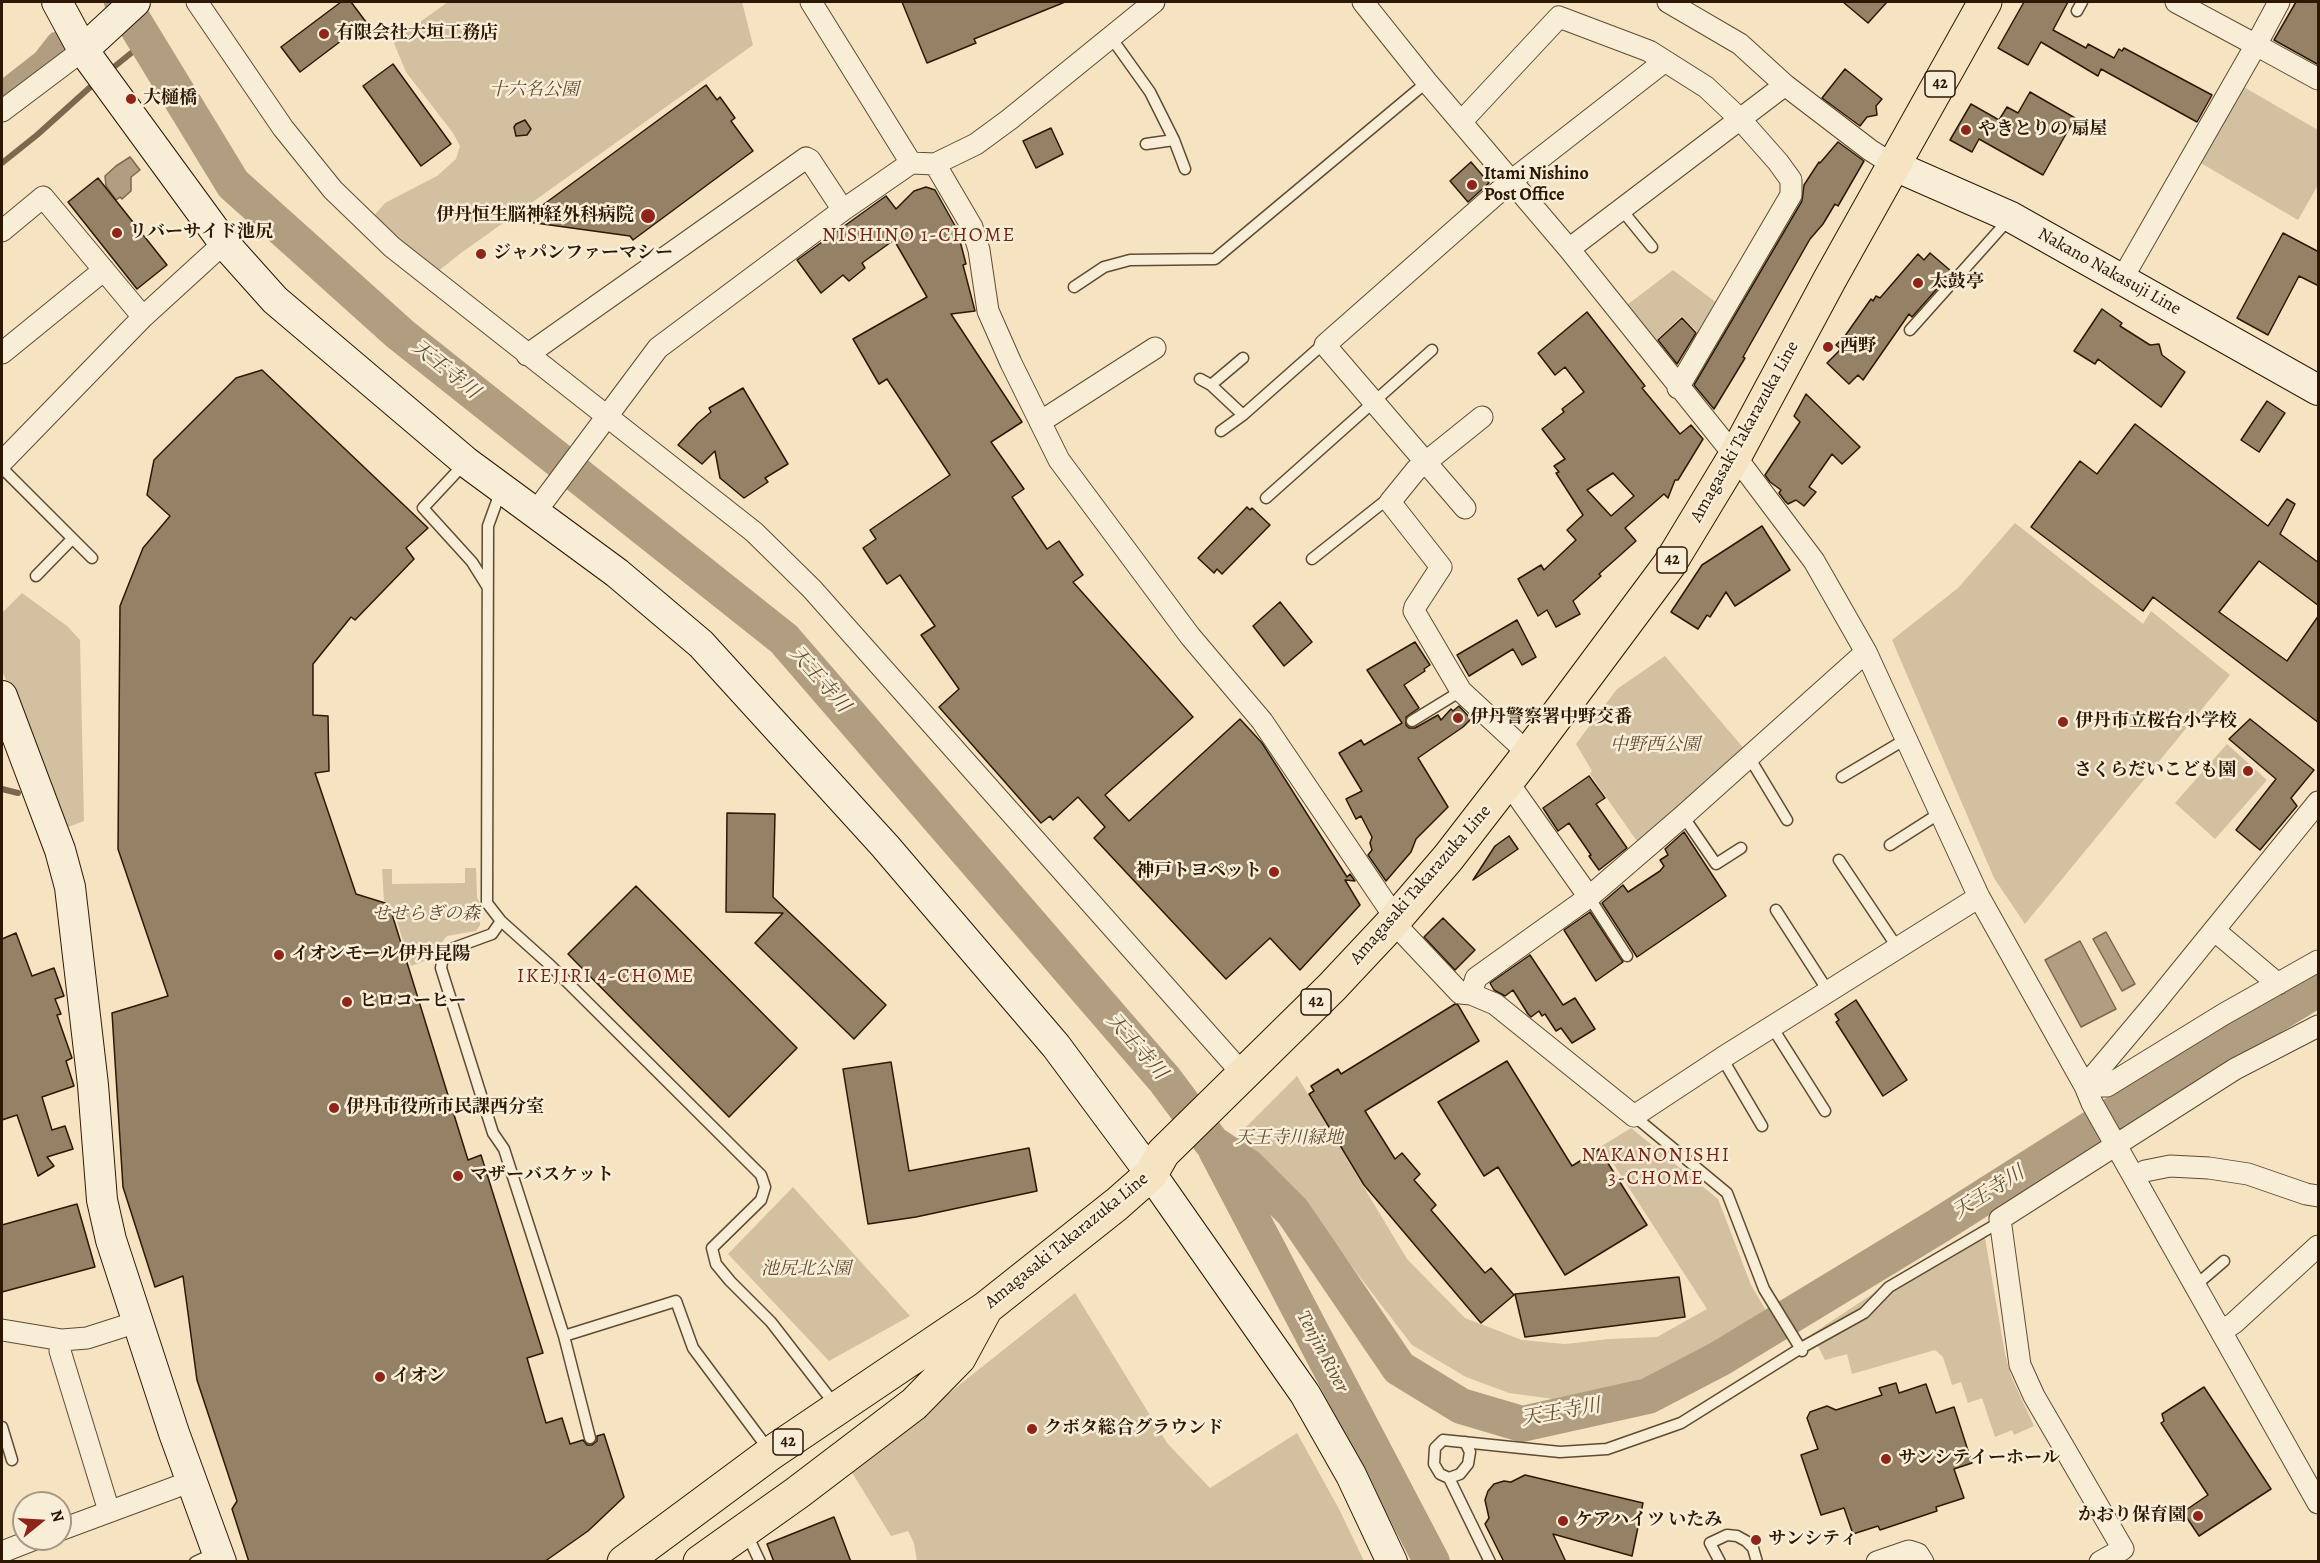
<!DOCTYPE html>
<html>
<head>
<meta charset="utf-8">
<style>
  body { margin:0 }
  #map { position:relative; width:2320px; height:1563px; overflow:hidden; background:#f5e3c1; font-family:Alegreya,serif }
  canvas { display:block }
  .frame { position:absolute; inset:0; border:3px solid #2d1803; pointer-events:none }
  .north { position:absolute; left:12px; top:1491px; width:60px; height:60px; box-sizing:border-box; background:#f8edd7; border:2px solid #a79882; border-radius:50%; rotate:72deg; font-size:16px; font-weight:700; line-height:24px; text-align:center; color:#2d1803 }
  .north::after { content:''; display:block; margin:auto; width:21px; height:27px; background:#8f2418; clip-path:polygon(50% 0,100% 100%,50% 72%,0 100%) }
</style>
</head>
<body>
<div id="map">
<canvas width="2320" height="1563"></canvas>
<div class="frame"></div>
<div class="north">N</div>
</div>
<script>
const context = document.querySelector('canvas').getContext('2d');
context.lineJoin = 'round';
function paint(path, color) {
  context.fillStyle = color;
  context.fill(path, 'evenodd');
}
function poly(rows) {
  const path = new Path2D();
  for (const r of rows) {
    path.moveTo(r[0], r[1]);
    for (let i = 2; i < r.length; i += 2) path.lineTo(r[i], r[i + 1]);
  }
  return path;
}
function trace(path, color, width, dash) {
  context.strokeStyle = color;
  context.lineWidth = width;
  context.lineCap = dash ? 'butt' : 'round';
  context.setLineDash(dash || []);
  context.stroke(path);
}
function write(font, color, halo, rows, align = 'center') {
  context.font = font + ' Alegreya,"Noto Serif JP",serif';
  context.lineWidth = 5;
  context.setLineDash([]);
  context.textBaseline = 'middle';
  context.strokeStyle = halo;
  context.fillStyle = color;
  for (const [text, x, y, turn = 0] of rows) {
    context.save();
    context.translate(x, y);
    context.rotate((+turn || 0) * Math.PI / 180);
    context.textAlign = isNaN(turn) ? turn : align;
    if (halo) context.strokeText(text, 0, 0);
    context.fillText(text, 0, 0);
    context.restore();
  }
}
paint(poly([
  [448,2,742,2,753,45,461,253,436,273,371,219,385,203,437,176,456,159,460,146,453,133,406,72,393,41],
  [2242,86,2318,130,2318,185,2298,220,2199,162],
  [1673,270,1721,306,1702,337,1682,316,1653,343,1623,308],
  [2015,523,2143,624,2151,611,2230,675,2025,924,1994,878,1892,640,1958,588],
  [22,593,67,626,80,640,84,821,63,829,28,728,2,671,2,613],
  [1665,656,1746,751,1641,847,1590,774,1592,771,1576,744,1617,689],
  [2227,744,2267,780,2215,839,2175,803],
  [465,868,476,868,477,897,481,906,480,925,476,931,447,936,442,942,438,956,411,966,394,912,384,901,382,869,392,869,392,884,465,883],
  [1297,1076,1407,1259,1465,1318,1522,1340,1565,1344,1609,1339,1657,1337,1707,1309,1602,1146,1631,1128,1718,1199,1751,1285,1768,1314,1680,1369,1618,1396,1561,1400,1509,1393,1466,1377,1412,1345,1314,1217,1234,1139],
  [793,1187,910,1316,829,1361,728,1254],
  [1985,1238,2005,1354,2011,1376,2034,1426,2014,1435,2012,1430,1995,1437,1982,1398,1968,1403,1961,1382,1952,1385,1943,1357,1935,1350,1852,1374,1847,1354,1825,1360,1812,1334,1924,1260],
  [1075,1293,1167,1443,1210,1488,1297,1433,1339,1509,1364,1561,917,1561,914,1543,908,1531,891,1536,851,1471]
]), '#d3c0a1');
const water = poly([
  [130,157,140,170,131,177,131,191,122,199,120,197,116,200,106,186,105,176,116,166,130,157],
  [2106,932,2135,984,2122,991,2093,939,2106,932],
  [2080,941,2116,1009,2081,1027,2045,960,2080,941]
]);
paint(water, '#b19e80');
trace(water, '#7c684e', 1.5);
trace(poly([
  [109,71,146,41],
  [2,163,37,135,97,81],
  [2,789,18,793]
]), '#7c684e', 6);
trace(poly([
  [2,92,43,60,57,42]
]), '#b19e80', 21);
trace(poly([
  [122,2,233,184,400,334,784,639,1165,1080,1212,1143,1248,1167,1293,1212,1399,1368,1461,1406,1522,1424,1648,1396,1719,1359,1938,1226,2192,1065,2318,989],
  [1216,1150,1432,1562]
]), '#b19e80', 36);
const building = poly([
  [341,2,351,2,366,22,300,72,281,47,341,2],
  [902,2,1065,2,974,39,976,43,927,63,902,2],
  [1843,2,1887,2,1868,23,1843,2],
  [2024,2,2068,2,2053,30,2086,48,2088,44,2114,58,2119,49,2122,51,2124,48,2212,95,2197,122,2101,69,2098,76,2041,42,2028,65,1998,48,2024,2],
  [2296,2,2319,2,2319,65,2274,40,2296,2],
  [393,64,451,144,421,166,363,86,393,64],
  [1845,69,1882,99,1876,106,1877,115,1867,117,1860,126,1822,98,1845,69],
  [706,85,717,100,720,97,735,118,731,121,753,151,633,240,630,236,521,221,706,85],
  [2030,92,2075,118,2043,175,1979,139,1972,152,1950,140,1971,104,1999,120,2007,107,2018,113,2030,92],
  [525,120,531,129,527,135,516,136,514,127,516,124,525,120],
  [1051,128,1063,154,1036,168,1023,141,1051,128],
  [1838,142,1864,161,1838,206,1835,204,1823,224,1810,239,1743,357,1745,358,1714,409,1694,385,1802,201,1804,185,1819,162,1820,163,1838,142],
  [1471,162,1489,183,1468,202,1450,181,1471,162],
  [98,178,167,265,137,289,68,202,98,178],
  [926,187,935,190,963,240,960,241,966,264,963,265,975,311,951,314,1022,422,991,442,1024,489,1012,497,1047,549,1059,541,1083,575,1073,582,1193,717,1105,795,1129,821,1240,719,1262,743,1347,877,1350,874,1355,881,1345,880,1360,905,1300,970,1270,938,1226,979,1094,838,1105,827,1078,797,1053,820,1050,816,1041,823,939,707,959,689,921,635,935,626,900,575,887,584,863,548,876,539,870,530,950,475,887,379,879,384,853,339,927,297,894,240,862,263,865,268,849,281,843,275,821,293,797,260,886,196,896,209,914,191,926,187],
  [2283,233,2319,252,2319,286,2299,276,2268,335,2237,318,2283,233],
  [1930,253,1952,272,1912,317,1909,314,1863,380,1858,375,1849,384,1827,363,1841,349,1836,345,1845,336,1871,299,1873,301,1876,296,1880,298,1918,254,1924,260,1930,253],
  [2102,309,2122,323,2120,326,2150,345,2159,344,2162,355,2185,372,2161,407,2098,359,2095,364,2074,351,2102,309],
  [1587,312,1645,386,1642,388,1680,434,1691,425,1703,439,1678,480,1675,480,1668,498,1664,494,1625,528,1636,541,1599,574,1601,576,1573,601,1580,614,1556,627,1547,610,1538,616,1518,579,1541,565,1544,570,1576,540,1567,530,1583,515,1556,473,1559,472,1554,466,1565,459,1542,429,1564,412,1562,409,1584,392,1565,367,1555,375,1538,353,1587,312],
  [1613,473,1634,496,1611,516,1587,490,1613,473],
  [1682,318,1696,333,1677,364,1658,340,1682,318],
  [262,370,428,528,406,548,414,559,355,620,351,617,313,664,313,715,328,716,329,771,315,773,356,894,385,903,392,914,468,1160,481,1155,543,1353,527,1358,546,1423,562,1418,570,1444,583,1440,587,1445,592,1445,597,1441,597,1436,604,1434,624,1497,588,1531,544,1562,249,1562,232,1509,237,1501,197,1380,183,1276,155,1287,123,1187,112,1013,168,996,118,849,120,606,143,548,170,516,147,495,154,460,236,378,262,370],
  [743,388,788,464,765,478,768,482,744,498,720,478,715,451,702,464,678,445,698,423,711,412,709,408,743,388],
  [1806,394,1860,447,1842,464,1832,454,1809,487,1816,492,1804,506,1796,500,1788,504,1785,501,1779,493,1781,490,1770,482,1765,475,1800,422,1794,416,1806,394],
  [2267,401,2285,413,2259,452,2241,440,2267,401],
  [2135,424,2268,526,2287,499,2295,504,2280,534,2319,563,2319,606,2259,561,2219,612,2287,661,2319,615,2319,723,2153,597,2143,611,2031,527,2080,461,2097,474,2135,424],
  [1247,507,1250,510,1252,508,1270,525,1222,574,1217,569,1214,573,1198,558,1247,507],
  [1762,526,1790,570,1735,606,1726,592,1710,617,1707,615,1698,629,1671,612,1702,565,1762,526],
  [1280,602,1312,642,1284,666,1253,626,1280,602],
  [1517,620,1536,657,1522,665,1513,649,1469,676,1457,655,1517,620],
  [1415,642,1430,665,1424,669,1425,671,1404,685,1419,708,1406,717,1406,725,1409,728,1415,728,1438,715,1441,720,1451,709,1453,711,1459,706,1471,719,1463,727,1418,758,1448,807,1416,839,1411,852,1386,881,1368,855,1372,850,1370,843,1372,837,1361,816,1356,819,1346,799,1362,791,1339,753,1361,740,1364,745,1402,723,1367,670,1415,642],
  [2250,719,2314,770,2291,798,2297,806,2260,850,2236,830,2276,779,2229,739,2250,719],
  [1589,776,1605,798,1596,804,1627,848,1599,870,1589,856,1591,855,1569,823,1558,831,1543,808,1589,776],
  [727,813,775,814,773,897,886,1005,854,1039,755,943,783,913,726,912,727,813],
  [1684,832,1726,896,1637,957,1602,903,1623,885,1628,892,1660,871,1664,866,1660,860,1668,855,1665,849,1684,832],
  [1509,836,1518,849,1473,880,1495,846,1509,836],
  [636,886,797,1048,729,1117,568,954,636,886],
  [1590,912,1623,962,1596,981,1564,930,1590,912],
  [1443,918,1475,950,1455,970,1424,937,1443,918],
  [16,933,32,976,54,968,64,996,55,999,61,1014,57,1015,72,1058,66,1061,74,1086,42,1097,52,1130,65,1126,73,1149,47,1157,54,1166,38,1176,17,1115,2,1120,2,939,16,933],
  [1530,955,1563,1005,1575,998,1595,1029,1572,1043,1561,1028,1556,1031,1545,1014,1542,1016,1539,1011,1531,1017,1528,1014,1513,990,1505,996,1494,990,1490,983,1530,955],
  [1856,1000,1907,1080,1883,1096,1836,1022,1839,1020,1835,1014,1856,1000],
  [1455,1004,1458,1005,1479,1041,1365,1111,1395,1159,1402,1153,1420,1174,1414,1180,1436,1205,1431,1210,1485,1273,1491,1268,1514,1295,1481,1323,1364,1185,1309,1094,1314,1091,1311,1086,1338,1069,1341,1074,1455,1004],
  [1507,1061,1572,1166,1599,1149,1647,1225,1565,1275,1498,1167,1484,1176,1438,1102,1507,1061],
  [891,1062,909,1171,1029,1148,1037,1191,916,1217,868,1224,843,1069,891,1062],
  [77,1204,95,1267,2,1292,2,1225,77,1204],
  [1679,1277,1685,1317,1525,1337,1515,1294,1679,1277],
  [1896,1383,1899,1393,1926,1384,1936,1413,1954,1407,1972,1463,1954,1469,1964,1498,1936,1507,1937,1511,1880,1530,1878,1526,1853,1534,1844,1508,1821,1515,1801,1455,1818,1449,1807,1418,1810,1412,1827,1406,1836,1410,1882,1395,1879,1388,1896,1383],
  [2204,1387,2271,1489,2199,1536,2183,1512,2208,1495,2161,1423,2164,1421,2162,1414,2204,1387],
  [1525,1475,1643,1503,1632,1556,1553,1534,1566,1562,1504,1562,1485,1524,1489,1518,1485,1500,1488,1491,1494,1484,1504,1481,1511,1482,1525,1475],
  [834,1517,851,1562,774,1562,767,1544,834,1517]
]);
paint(building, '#958266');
trace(building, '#2d1803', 1.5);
const lane = poly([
  [2077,11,2082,2],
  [1110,36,1150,92,1174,140,1185,169],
  [1146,144,1174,140],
  [1621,209,1652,247],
  [1074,287,1104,267,1130,260,1215,259,1427,82],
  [1910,330,2010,218],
  [1200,379,1211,385,1243,415],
  [1211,385,1243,358],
  [1221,431,1243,415,1321,346,1325,345],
  [465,463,423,508,472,562,487,586],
  [2,468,92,558],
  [501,490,488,526,487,903,501,921,550,965,761,1175,765,1187,761,1200,712,1248,716,1264,730,1281,771,1322,836,1406],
  [1266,498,1432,350],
  [1312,559,1385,501,1390,502],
  [36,576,72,539],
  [1412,721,1461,691],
  [1749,757,1787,820],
  [1842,777,1906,739],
  [1683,816,1716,864,1741,848],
  [1890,845,1940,813],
  [1839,860,1897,947],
  [1589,897,1627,956],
  [1776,910,1828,991],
  [501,921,492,934,451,949,443,957,441,968,493,1133,504,1149,545,1276,564,1336,590,1438],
  [1772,1027,1825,1111],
  [1722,1058,1762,1126],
  [1634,1116,1727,1193,1764,1289,1802,1351],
  [2196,1285,2224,1261],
  [564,1336,676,1301,693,1348,769,1450],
  [2,1427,12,1460],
  [1449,1478,1460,1474,1468,1464,1470,1452,1465,1442],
  [746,1532,760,1562],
  [195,1562,214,1553],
  [1490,1562,1449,1478,1440,1474,1434,1464,1435,1448,1443,1440,1560,1452,1607,1449,1681,1423,1801,1348,1864,1313,1889,1287,2000,1222],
  [1720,1562,1710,1543,1727,1535,1737,1536,1746,1541,1753,1548,1757,1562]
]);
const street = poly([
  [197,2,283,128,333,190,392,247,754,532,812,589,1242,1073],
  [811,2,911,163],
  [1154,2,1010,119,976,144,935,164,972,227,979,250,988,311,1011,363,1059,460,1190,636,1262,721,1396,919],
  [1363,2,1427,82,1569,249,1735,456,1814,561,1866,652,1979,897,2085,1086,2092,1103,2318,1503],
  [1668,2,1740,44,1785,85,1870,150,1895,166],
  [2279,2,2256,45,2318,79],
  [2,111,83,50],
  [1461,122,1559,17,1649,51,1706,87,1740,119,1778,162,1791,180,1791,195,1678,388],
  [2,231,43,197,143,317,224,243],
  [1569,249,1785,85],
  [2122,279,2256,45,2176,2],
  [2,353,104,270],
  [527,355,806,158,810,160,843,210],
  [1482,417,1416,470,1390,502,1441,567,1415,607,1414,611,1461,691,1529,754],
  [1040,422,1155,348],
  [2,462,143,317],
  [1465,508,1325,345,1511,181,1665,61],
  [534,514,658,348,843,210,911,163,935,164],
  [1507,781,1589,897],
  [1393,922,1460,993,1471,994,1495,1004,1634,1116,1722,1058,1979,897],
  [2214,930,2278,984],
  [1471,994,1476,978,1589,897,1683,816,1866,652],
  [2085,1086,2154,1004,2318,802],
  [2085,1086,2107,1086,2224,1014,2318,961],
  [2135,1177,2145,1171,2170,1166,2209,1168,2248,1174,2306,1194,2318,1196],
  [2,1330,62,1340,87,1338,137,1322],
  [2222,1331,2234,1323,2318,1246],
  [62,1340,60,1351,109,1511],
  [60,1530,192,1481],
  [2,1552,35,1539],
  [1877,1562,1909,1551,1918,1554,1923,1562],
  [2100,1562,2123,1549,2034,1396,2020,1365,2000,1219,2235,1069,2318,1026]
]);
const secondary = poly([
  [57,2,83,50,224,243,275,300,466,462,617,573,701,644,885,846,1056,1046,1151,1174,1305,1394,1351,1475,1392,1562],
  [83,50,135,2],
  [1895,166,2011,217,2318,390],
  [2,696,60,850,70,887,93,1085,102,1200,111,1240,174,1433,221,1562]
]);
const primary = poly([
  [624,1562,771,1453,986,1308,1117,1204,1151,1174,1163,1153,1332,987,1393,922,1448,858,1523,761,1669,565,1735,456,1830,279,1985,2],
  [700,1562,797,1493,914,1404,959,1358,984,1312]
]);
trace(lane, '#5f4b32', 13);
trace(street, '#5f4b32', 23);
trace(secondary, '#2d1803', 32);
trace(primary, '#2d1803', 35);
trace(lane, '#f8edd7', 10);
trace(street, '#f8edd7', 21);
trace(secondary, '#f8edd7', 30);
trace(primary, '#f5e3c1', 33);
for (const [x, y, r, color] of [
  [324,34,6,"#8f2418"],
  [131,99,6,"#8f2418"],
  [1966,130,6,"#8f2418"],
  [1472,185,6,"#8f2418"],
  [648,216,8,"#8f2418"],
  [117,233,6,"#8f2418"],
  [481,254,6,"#8f2418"],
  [1918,283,6,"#8f2418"],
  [1828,347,6,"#8f2418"],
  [1458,718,6,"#8f2418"],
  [2063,722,6,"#8f2418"],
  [2248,771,6,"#8f2418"],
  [1274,872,6,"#8f2418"],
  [279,955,6,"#8f2418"],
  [347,1002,6,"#8f2418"],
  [334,1108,6,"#8f2418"],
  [458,1176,6,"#8f2418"],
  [380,1377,6,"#8f2418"],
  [1032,1429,6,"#8f2418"],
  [1886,1459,6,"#8f2418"],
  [2198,1516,6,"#8f2418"],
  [1563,1521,6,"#8f2418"],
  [1756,1540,6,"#8f2418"]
]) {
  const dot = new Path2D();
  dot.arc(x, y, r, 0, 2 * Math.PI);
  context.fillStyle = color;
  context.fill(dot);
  trace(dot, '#f8edd7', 2);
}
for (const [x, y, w] of [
  [1940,84,30],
  [1672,560,30],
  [1316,1002,30],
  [788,1442,30]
]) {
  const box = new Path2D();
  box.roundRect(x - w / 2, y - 13, w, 26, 4.5);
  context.fillStyle = '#f8edd7';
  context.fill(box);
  trace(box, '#2d1803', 1.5);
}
write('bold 16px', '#2d1803', null, [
  ["42",1940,84],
  ["42",1672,560],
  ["42",1316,1002],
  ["42",788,1442]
]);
write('bold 18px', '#2d1803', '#f8edd7', [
  ["有限会社大垣工務店",336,34],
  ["大樋橋",143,99],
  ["やきとりの 扇屋",1978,130],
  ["Itami Nishino",1484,175],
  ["Post Office",1484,196],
  ["伊丹恒生脳神経外科病院",634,216,"right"],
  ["リバーサイド池尻",129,233],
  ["ジャパンファーマシー",493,254],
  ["太鼓亭",1930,283],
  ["西野",1840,347],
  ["伊丹警察署中野交番",1470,718],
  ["伊丹市立桜台小学校",2075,722],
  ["さくらだいこども園",2236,771,"right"],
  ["神戸トヨペット",1262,872,"right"],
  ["イオンモール伊丹昆陽",291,955],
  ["ヒロコーヒー",359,1002],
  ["伊丹市役所市民課西分室",346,1108],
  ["マザーバスケット",470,1176],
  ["イオン",392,1377],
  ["クボタ総合グラウンド",1044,1429],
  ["サンシテイーホール",1898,1459],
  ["かおり保育園",2186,1516,"right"],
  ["ケアハイツ いたみ",1575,1521],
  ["サンシティ",1768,1540]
], 'left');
write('italic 18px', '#5f4a32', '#f8edd7', [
  ["十六名公園",534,91],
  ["中野西公園",1655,746],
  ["せせらぎの森",426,915],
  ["天王寺川緑地",1289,1139],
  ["池尻北公園",806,1270]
]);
write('18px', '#2d1803', '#f8edd7', [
  ["Nakano Nakasuji Line",2109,272,29],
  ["Amagasaki Takarazuka Line",1745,432,-61],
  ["Amagasaki Takarazuka Line",1421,885,-49],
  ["Amagasaki Takarazuka Line",1067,1241,-39]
]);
context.letterSpacing = '1.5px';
write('20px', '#7a1f14', '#f8edd7', [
  ["NISHINO 1-CHOME",919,236],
  ["IKEJIRI 4-CHOME",606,977],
  ["NAKANONISHI",1656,1156],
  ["3-CHOME",1656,1179]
]);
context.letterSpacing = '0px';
write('italic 20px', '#624e35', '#f8edd7', [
  ["天王寺川",445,370,39],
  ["天王寺川",819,680,49],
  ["天王寺川",1136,1047,49],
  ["天王寺川",1989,1193,-32],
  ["Tenjin River",1322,1352,62],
  ["天王寺川",1561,1413,-10]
]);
</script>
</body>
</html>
